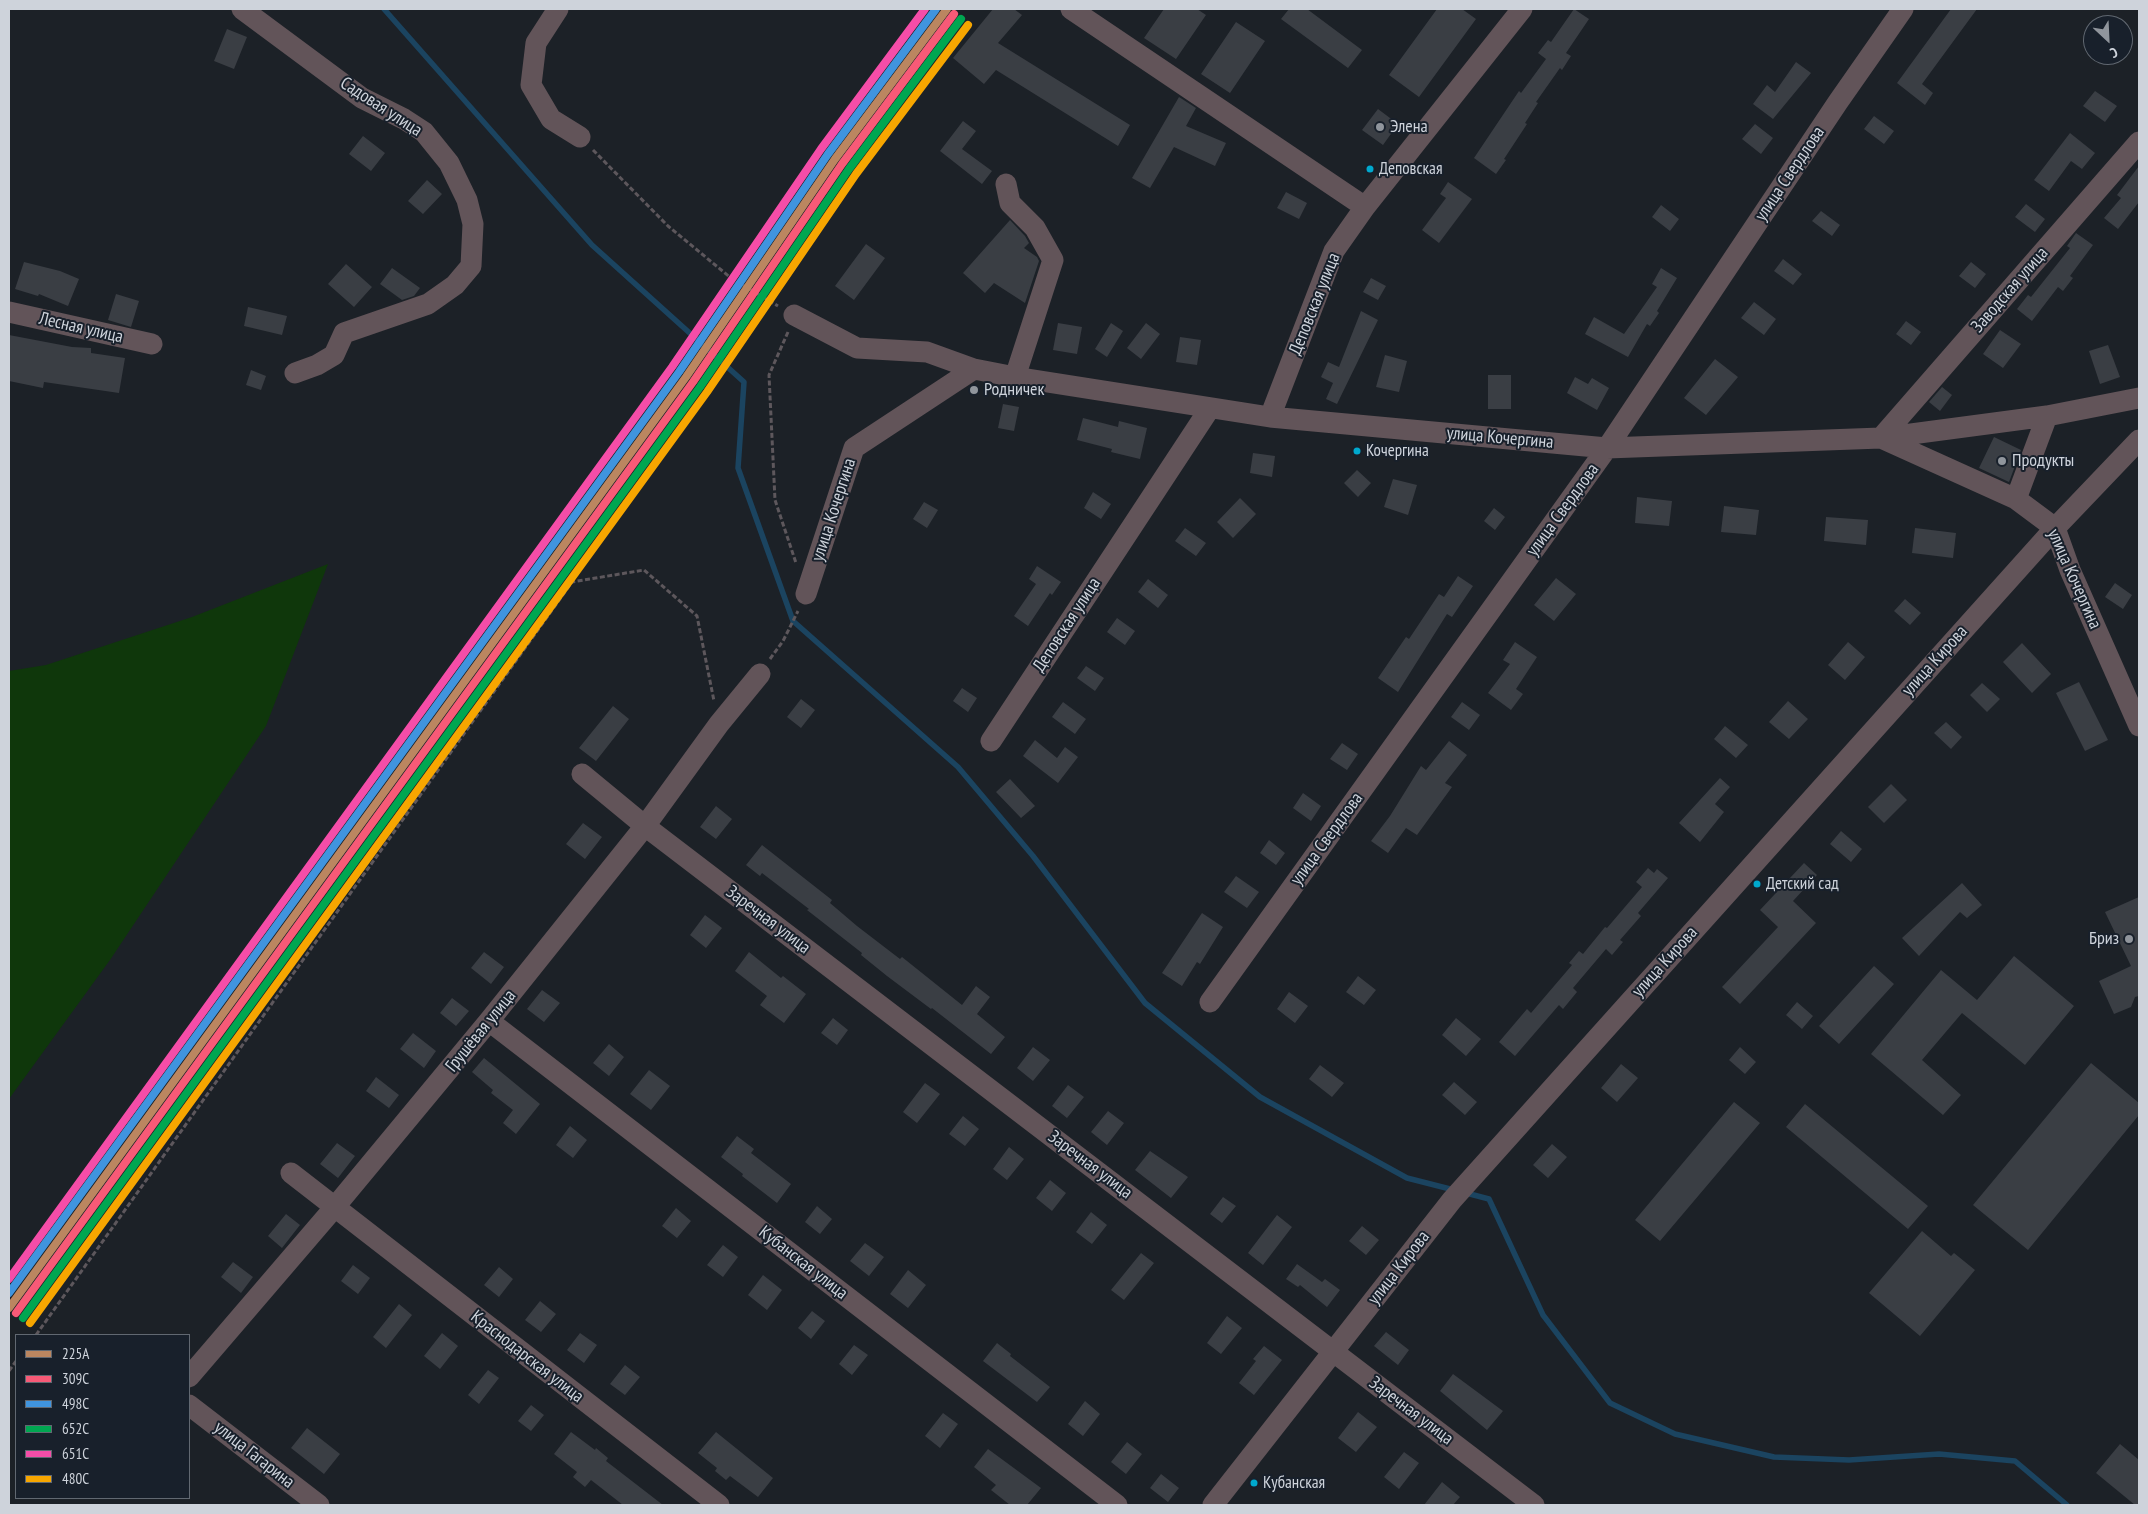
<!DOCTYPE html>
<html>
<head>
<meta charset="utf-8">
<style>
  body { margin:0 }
  #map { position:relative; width:2148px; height:1514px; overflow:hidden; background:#1c2127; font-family:"PT Sans Narrow",sans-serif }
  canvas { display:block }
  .frame { position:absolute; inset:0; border:10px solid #ced3db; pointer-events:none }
  .legend { position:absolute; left:15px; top:1334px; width:175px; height:165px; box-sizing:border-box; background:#18202b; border:1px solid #616871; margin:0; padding:6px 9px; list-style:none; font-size:15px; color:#ced3db }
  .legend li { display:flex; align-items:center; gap:10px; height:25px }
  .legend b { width:25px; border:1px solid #616871 }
  .north { position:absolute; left:2083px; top:15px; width:50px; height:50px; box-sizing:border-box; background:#18202b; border:1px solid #616871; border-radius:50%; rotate:155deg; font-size:14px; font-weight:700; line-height:20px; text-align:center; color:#ced3db }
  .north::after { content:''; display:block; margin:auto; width:18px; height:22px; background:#90959c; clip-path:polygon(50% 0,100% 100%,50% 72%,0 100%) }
</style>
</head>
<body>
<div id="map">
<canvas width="2148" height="1514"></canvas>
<div class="frame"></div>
<ul class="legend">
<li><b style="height:6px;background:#bb8660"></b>225А</li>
<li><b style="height:6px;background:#f75a77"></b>309С</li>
<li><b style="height:6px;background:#4094de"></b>498С</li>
<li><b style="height:6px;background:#00a651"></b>652С</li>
<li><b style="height:6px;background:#f54da8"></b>651С</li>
<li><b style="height:6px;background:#f7a600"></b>480С</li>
</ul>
<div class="north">С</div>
</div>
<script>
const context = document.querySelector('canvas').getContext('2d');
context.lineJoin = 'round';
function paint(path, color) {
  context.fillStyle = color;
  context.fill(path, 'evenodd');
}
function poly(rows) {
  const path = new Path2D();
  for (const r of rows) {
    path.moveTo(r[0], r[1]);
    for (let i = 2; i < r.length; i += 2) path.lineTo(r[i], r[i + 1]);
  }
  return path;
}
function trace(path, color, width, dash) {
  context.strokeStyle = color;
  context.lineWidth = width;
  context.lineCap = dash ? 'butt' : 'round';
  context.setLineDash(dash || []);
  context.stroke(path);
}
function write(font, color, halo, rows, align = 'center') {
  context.font = font + ' "PT Sans Narrow",sans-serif';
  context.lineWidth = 4;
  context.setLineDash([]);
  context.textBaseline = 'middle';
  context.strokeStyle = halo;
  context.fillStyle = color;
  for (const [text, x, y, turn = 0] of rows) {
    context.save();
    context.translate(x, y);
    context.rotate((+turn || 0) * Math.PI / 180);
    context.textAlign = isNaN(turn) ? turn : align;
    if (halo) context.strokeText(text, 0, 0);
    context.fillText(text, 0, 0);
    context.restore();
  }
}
paint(poly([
  [328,564,266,726,110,960,9,1099,9,671,46,665,192,617]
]), '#0f370b');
trace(poly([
  [384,9,592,245,744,382,738,468,793,621,958,767,1033,856,1145,1003,1260,1097,1407,1178,1454,1190],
  [1466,1193,1489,1199,1543,1315,1610,1403,1675,1434,1774,1457,1849,1460,1939,1454,2015,1461,2067,1505]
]), '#1b4460', 5.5);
paint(poly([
  [993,9,1014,9,1022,15,998,43,1130,125,1118,146,996,70,984,84,953,58],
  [1164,9,1197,9,1206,15,1176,59,1144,38],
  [1289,9,1307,9,1362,50,1348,68,1281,19],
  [1437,9,1462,9,1476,19,1419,97,1389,75],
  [1574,9,1589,19,1566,53,1571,56,1562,70,1560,68,1536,102,1538,103,1525,123,1527,124,1504,159,1506,160,1496,174,1474,158,1519,91,1521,93,1546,59,1538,53,1548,40,1551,42],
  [1951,9,1977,9,1922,84,1933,93,1925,105,1897,83],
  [1236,22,1265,41,1230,93,1201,74],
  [227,29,247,37,234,69,214,61],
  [1796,62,1811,73,1773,119,1753,104,1767,85,1775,92],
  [2095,91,2117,106,2105,122,2083,106],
  [1179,97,1196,108,1186,126,1226,143,1215,166,1174,147,1150,188,1132,178],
  [1378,109,1398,124,1383,145,1362,130],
  [1874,116,1894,131,1884,144,1864,129],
  [963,121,976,131,962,149,992,171,982,184,940,151],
  [1755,124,1773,138,1761,154,1742,139],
  [2070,133,2095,153,2082,169,2071,161,2049,191,2034,180],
  [363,136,385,153,371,171,349,154],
  [2139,166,2139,202,2118,229,2104,218,2121,198,2117,195],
  [427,180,442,194,423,214,408,201],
  [1448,182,1472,199,1439,243,1422,230,1446,198,1440,194],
  [1286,192,1307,203,1299,219,1277,208],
  [2026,204,2045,219,2035,232,2015,217],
  [1661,205,1679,219,1670,231,1652,217],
  [1821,211,1840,225,1832,236,1812,221],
  [1010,220,1025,236,1029,243,1024,248,1037,257,1039,261,1025,303,994,283,985,293,963,273],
  [2076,233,2093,245,2070,276,2073,278,2063,291,2058,287,2032,321,2017,309,2028,295,2031,297,2070,248,2067,246],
  [866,244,885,258,854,300,835,286],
  [1783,259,1802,274,1793,285,1774,271],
  [24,262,60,271,79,279,68,306,39,294,38,296,15,289],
  [1971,262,1986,274,1975,288,1959,276],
  [346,264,372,287,354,307,328,284],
  [392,268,420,288,414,296,402,300,380,284],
  [1661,268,1677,278,1657,311,1659,313,1650,326,1647,324,1628,357,1585,334,1594,317,1624,334,1657,287,1652,284],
  [1371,278,1386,286,1378,300,1363,292],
  [116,294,139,301,131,327,108,320],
  [1754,302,1776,319,1764,335,1741,318],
  [248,307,287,316,282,335,244,326],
  [1361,311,1378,320,1337,404,1326,399,1333,383,1321,377,1328,362,1339,367],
  [1906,321,1921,332,1911,345,1896,334],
  [1058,323,1082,327,1077,354,1053,350],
  [1111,323,1123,331,1107,357,1095,349],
  [1146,323,1160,334,1141,359,1127,348],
  [2000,330,2021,344,2003,368,1983,354],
  [9,335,72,347,91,348,91,353,125,358,119,393,44,382,43,388,9,381],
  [1180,337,1201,340,1197,365,1176,362],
  [2108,345,2120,377,2100,384,2089,351],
  [1385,355,1407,361,1399,392,1376,387],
  [1715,359,1738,377,1706,415,1684,398],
  [251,370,266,376,261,390,246,385],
  [1488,375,1511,375,1511,409,1488,409],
  [1575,377,1588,384,1592,378,1609,388,1597,410,1567,393],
  [1942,387,1952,395,1940,411,1929,402],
  [1003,404,1019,407,1014,431,998,428],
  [1083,418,1118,427,1119,421,1147,428,1140,459,1111,452,1112,449,1077,440],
  [1994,437,2021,450,2009,482,1979,468],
  [1253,453,1275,456,1272,477,1250,473],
  [1357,470,1371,483,1358,497,1344,483],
  [1393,479,1417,485,1408,515,1384,507],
  [1093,492,1111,504,1101,519,1084,508],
  [1637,497,1672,501,1669,526,1635,523],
  [1240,498,1256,514,1233,538,1217,522],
  [924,502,938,510,927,528,913,519],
  [1724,506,1759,510,1756,535,1721,532],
  [1494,508,1505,517,1495,530,1484,521],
  [1826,517,1868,520,1866,545,1824,541],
  [1185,528,1206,543,1196,556,1175,541],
  [1915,528,1956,533,1953,558,1912,553],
  [1037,566,1061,582,1052,595,1050,593,1028,626,1014,616,1036,584,1029,579],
  [1458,576,1473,586,1452,617,1447,614,1398,692,1378,678,1406,637,1409,639,1439,594,1444,597],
  [1556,578,1576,594,1554,621,1534,605],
  [1148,579,1168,595,1158,608,1138,592],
  [2115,583,2132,595,2123,609,2105,597],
  [1905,599,1921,613,1910,625,1894,611],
  [1117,618,1135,631,1125,645,1107,632],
  [1515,642,1537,657,1516,689,1523,694,1511,710,1488,693,1510,664,1503,660],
  [1848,642,1865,657,1845,680,1828,665],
  [2022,643,2051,674,2032,693,2003,662],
  [1086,666,1104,678,1095,691,1077,678],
  [2079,682,2108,740,2085,751,2056,693],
  [1982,683,2000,699,1987,712,1970,695],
  [962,688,977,698,968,712,953,701],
  [801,699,815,710,801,728,787,717],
  [1788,701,1808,719,1789,739,1769,722],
  [1063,702,1086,719,1075,734,1052,717],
  [1462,702,1480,715,1469,730,1451,717],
  [613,706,629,719,596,761,579,748],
  [1946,722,1962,737,1951,749,1934,733],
  [1725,726,1748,745,1736,758,1714,739],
  [1035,740,1057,758,1065,747,1078,757,1058,783,1023,756],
  [1449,741,1467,755,1445,783,1452,787,1417,835,1406,828,1388,853,1371,841,1390,816,1421,766,1426,770],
  [1342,743,1358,754,1347,770,1330,759],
  [1720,778,1730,787,1715,804,1724,812,1700,842,1679,823],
  [1010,779,1035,806,1021,818,996,792],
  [1891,784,1907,800,1884,823,1868,807],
  [1303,793,1321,806,1311,821,1293,808],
  [716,806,732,819,716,839,700,827],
  [583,823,602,837,585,859,566,844],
  [1841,831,1862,849,1851,862,1830,844],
  [1269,840,1285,853,1276,865,1260,853],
  [762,845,832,900,830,903,857,926,900,959,902,957,962,1005,976,986,990,997,977,1014,1005,1037,991,1054,932,1008,931,1009,887,976,861,955,862,953,807,910,809,909,762,873,760,876,746,865],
  [1804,863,1817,875,1793,901,1816,923,1740,1004,1722,987,1778,927,1760,910],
  [1648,868,1654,873,1657,869,1668,878,1638,913,1641,916,1620,940,1623,942,1612,955,1606,949,1573,988,1577,992,1563,1009,1559,1005,1515,1056,1499,1042,1527,1009,1531,1013,1572,965,1569,963,1579,951,1583,954,1605,927,1607,928,1642,887,1636,882],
  [1236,876,1259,892,1247,908,1224,892],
  [1962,883,1982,905,1967,918,1960,912,1919,956,1902,938],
  [2139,897,2139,996,2135,997,2131,1007,2114,1014,2099,981,2131,966,2105,912],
  [1202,913,1223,927,1200,964,1197,962,1182,986,1162,973],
  [705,915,722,928,706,948,690,935],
  [484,952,504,967,491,984,471,968],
  [749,952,781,978,783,976,806,994,784,1023,760,1005,767,996,735,971],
  [2014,956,2074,1006,2025,1065,1962,1013,1922,1060,1961,1095,1943,1115,1871,1054,1941,970,1977,1000],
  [1874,966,1894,984,1839,1044,1819,1026],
  [1358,976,1376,990,1364,1005,1346,992],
  [542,990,560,1003,544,1022,527,1009],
  [1289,992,1308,1006,1295,1023,1277,1009],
  [452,998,469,1011,456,1026,440,1013],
  [1797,1002,1813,1016,1802,1029,1786,1015],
  [833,1018,848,1030,837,1045,821,1033],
  [1456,1018,1481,1039,1466,1056,1442,1035],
  [413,1033,436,1051,424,1068,400,1049],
  [609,1044,624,1057,609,1076,593,1063],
  [1033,1047,1050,1060,1033,1081,1017,1068],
  [1740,1047,1756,1062,1745,1074,1729,1060],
  [484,1058,540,1104,516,1134,503,1123,513,1110,491,1093,493,1090,472,1072],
  [2091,1063,2139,1103,2139,1115,2028,1250,1973,1205],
  [1621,1064,1638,1078,1617,1102,1601,1088],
  [1320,1065,1344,1083,1332,1097,1309,1079],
  [649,1070,670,1086,651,1110,630,1094],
  [376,1077,399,1095,389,1108,366,1091],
  [1454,1082,1477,1102,1465,1115,1442,1095],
  [925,1083,940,1094,917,1123,903,1112],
  [1068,1085,1084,1097,1067,1118,1052,1106],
  [1734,1102,1760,1123,1660,1241,1635,1220],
  [1805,1104,1928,1206,1908,1229,1786,1127],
  [1108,1111,1124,1123,1107,1145,1091,1132],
  [963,1116,979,1129,965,1146,949,1134],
  [570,1126,587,1140,573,1158,556,1145],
  [737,1136,754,1149,751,1153,791,1184,777,1203,742,1176,743,1174,721,1157],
  [337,1143,355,1156,338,1178,320,1164],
  [1552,1144,1567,1157,1548,1178,1533,1165],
  [1009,1147,1024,1159,1007,1180,993,1169],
  [1150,1151,1188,1177,1171,1198,1135,1170],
  [1050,1180,1066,1193,1052,1211,1036,1198],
  [1223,1197,1236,1206,1222,1223,1210,1214],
  [817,1206,832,1219,820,1234,805,1222],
  [676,1208,691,1221,677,1238,662,1226],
  [1091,1212,1107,1225,1092,1244,1076,1232],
  [286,1214,300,1225,282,1248,268,1236],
  [1277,1215,1292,1227,1263,1265,1248,1253],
  [1362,1226,1379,1240,1366,1255,1349,1241],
  [1922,1231,1951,1256,1954,1253,1975,1270,1920,1336,1869,1293],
  [865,1243,884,1257,869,1276,850,1261],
  [723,1245,738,1257,723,1277,707,1265],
  [1141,1253,1154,1263,1124,1300,1111,1290],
  [233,1262,253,1277,241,1293,221,1277],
  [1297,1264,1322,1282,1325,1279,1340,1290,1327,1307,1300,1285,1298,1287,1286,1279],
  [353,1265,370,1278,358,1294,341,1281],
  [499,1267,513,1279,499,1297,484,1285],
  [908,1270,926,1285,908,1308,890,1294],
  [763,1275,782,1290,767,1310,748,1295],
  [540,1301,556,1314,541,1332,525,1320],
  [399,1304,412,1315,386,1348,373,1337],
  [812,1311,825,1321,811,1339,798,1328],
  [1227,1316,1242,1328,1221,1354,1207,1343],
  [1386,1332,1409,1350,1398,1365,1374,1346],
  [442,1333,458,1346,440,1369,424,1356],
  [580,1333,597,1345,584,1363,567,1350],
  [997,1343,1011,1354,1010,1356,1050,1387,1037,1402,983,1361],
  [854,1345,868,1355,852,1375,839,1364],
  [1264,1346,1282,1360,1254,1395,1239,1383,1256,1361,1253,1359],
  [625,1365,640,1377,625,1395,610,1384],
  [488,1370,499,1378,479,1404,468,1395],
  [1453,1374,1503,1411,1487,1430,1440,1391],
  [1085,1401,1100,1414,1083,1436,1068,1424],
  [531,1405,544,1415,531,1431,518,1421],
  [1358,1412,1377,1427,1356,1452,1338,1438],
  [943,1413,958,1424,940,1448,925,1436],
  [307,1428,340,1454,324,1474,291,1448],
  [571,1432,595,1450,596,1448,608,1458,606,1461,663,1505,623,1505,591,1480,585,1487,573,1477,577,1472,554,1454],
  [716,1432,773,1478,758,1497,730,1476,726,1480,715,1471,717,1468,698,1453],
  [1127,1442,1142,1454,1126,1474,1111,1462],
  [2120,1444,2139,1460,2139,1505,2135,1505,2096,1473],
  [988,1449,1041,1488,1027,1505,1010,1505,991,1490,996,1485,974,1467],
  [1404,1452,1419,1463,1399,1489,1384,1477],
  [1161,1474,1179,1488,1168,1502,1150,1488],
  [1442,1482,1460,1497,1453,1505,1424,1505]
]), '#3a3e44');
trace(poly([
  [593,150,668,226,731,278,778,306],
  [788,332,769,375,775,500,796,563],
  [770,659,783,641,798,611],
  [36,1335,572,582,644,570,697,616,714,701],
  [9,1371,16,1361]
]), '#5d575c', 3, [5, 2.5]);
trace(poly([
  [242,9,362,98,404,119,424,132,449,163,467,200,473,224,471,266,455,285,428,304,344,333,334,355,317,365,295,373],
  [558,9,536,43,531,85,551,119,580,137],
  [1071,9,1365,207],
  [2139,142,1881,438,2016,499,2055,528,2070,570,2139,726],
  [1006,184,1010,203,1035,228,1053,260,1015,377],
  [9,312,152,344],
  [794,315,857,348,927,352,974,369,1015,377,1270,417,1607,448,1881,438,2047,416,2139,398],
  [1270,417,1334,251,1365,207,1522,9],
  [2016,499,2047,416],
  [806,594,854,448,974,369],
  [991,741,1210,408],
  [582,774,645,826,1534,1505],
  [1210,1002,1607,448,1838,102,1903,9],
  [489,1021,1117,1505],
  [291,1173,719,1505],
  [189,1377,334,1208,489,1021,645,826,719,724,760,674],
  [189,1405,319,1505],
  [1213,1505,1452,1200,2055,528,2139,440]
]), '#625459', 21);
trace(poly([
  [9,1308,686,377,835,159,947,9]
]), '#bb8660', 8);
trace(poly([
  [16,1313,693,382,842,164,954,14]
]), '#f75a77', 8);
trace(poly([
  [9,1293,679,372,828,154,936,9]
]), '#4094de', 8);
trace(poly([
  [23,1318,700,387,849,169,961,19]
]), '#00a651', 8);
trace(poly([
  [9,1279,672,367,821,149,925,9]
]), '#f54da8', 8);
trace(poly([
  [30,1323,707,392,856,174,968,25]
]), '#f7a600', 8);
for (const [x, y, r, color] of [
  [1380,127,5,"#90959c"],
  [1370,169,4.5,"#00a9ce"],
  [974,390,5,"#90959c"],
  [1357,451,4.5,"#00a9ce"],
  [2002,461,5,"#90959c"],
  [1757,884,4.5,"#00a9ce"],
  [2129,939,5,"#90959c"],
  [1254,1483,4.5,"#00a9ce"]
]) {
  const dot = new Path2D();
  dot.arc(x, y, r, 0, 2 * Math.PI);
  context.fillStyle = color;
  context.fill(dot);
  trace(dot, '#18202b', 2);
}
write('17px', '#ced3db', '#18202b', [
  ["Деповская",1379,169],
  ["Кочергина",1366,451],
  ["Детский сад",1766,884],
  ["Кубанская",1263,1483]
], 'left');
write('18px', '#ced3db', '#18202b', [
  ["Садовая улица",381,107,33],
  ["улица Свердлова",1790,174,-56],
  ["Заводская улица",2010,290,-49],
  ["Деповская улица",1315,304,-68],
  ["Лесная улица",81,328,13],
  ["улица Кочергина",1500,438,5],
  ["улица Кочергина",834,510,-72],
  ["улица Свердлова",1563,510,-54],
  ["улица Кочергина",2074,579,66],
  ["Деповская улица",1067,625,-57],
  ["улица Кирова",1935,661,-48],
  ["улица Свердлова",1327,839,-54],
  ["Заречная улица",768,920,37],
  ["улица Кирова",1665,962,-48],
  ["Грушёвая улица",481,1031,-51],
  ["Заречная улица",1090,1165,37],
  ["Кубанская улица",803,1263,38],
  ["улица Кирова",1399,1268,-52],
  ["Краснодарская улица",527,1357,38],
  ["Заречная улица",1411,1411,37],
  ["улица Гагарина",254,1455,38]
]);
write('18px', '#ced3db', '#18202b', [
  ["Элена",1390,127],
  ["Родничек",984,390],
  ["Продукты",2012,461],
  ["Бриз",2119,939,"right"]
], 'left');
</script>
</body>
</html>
